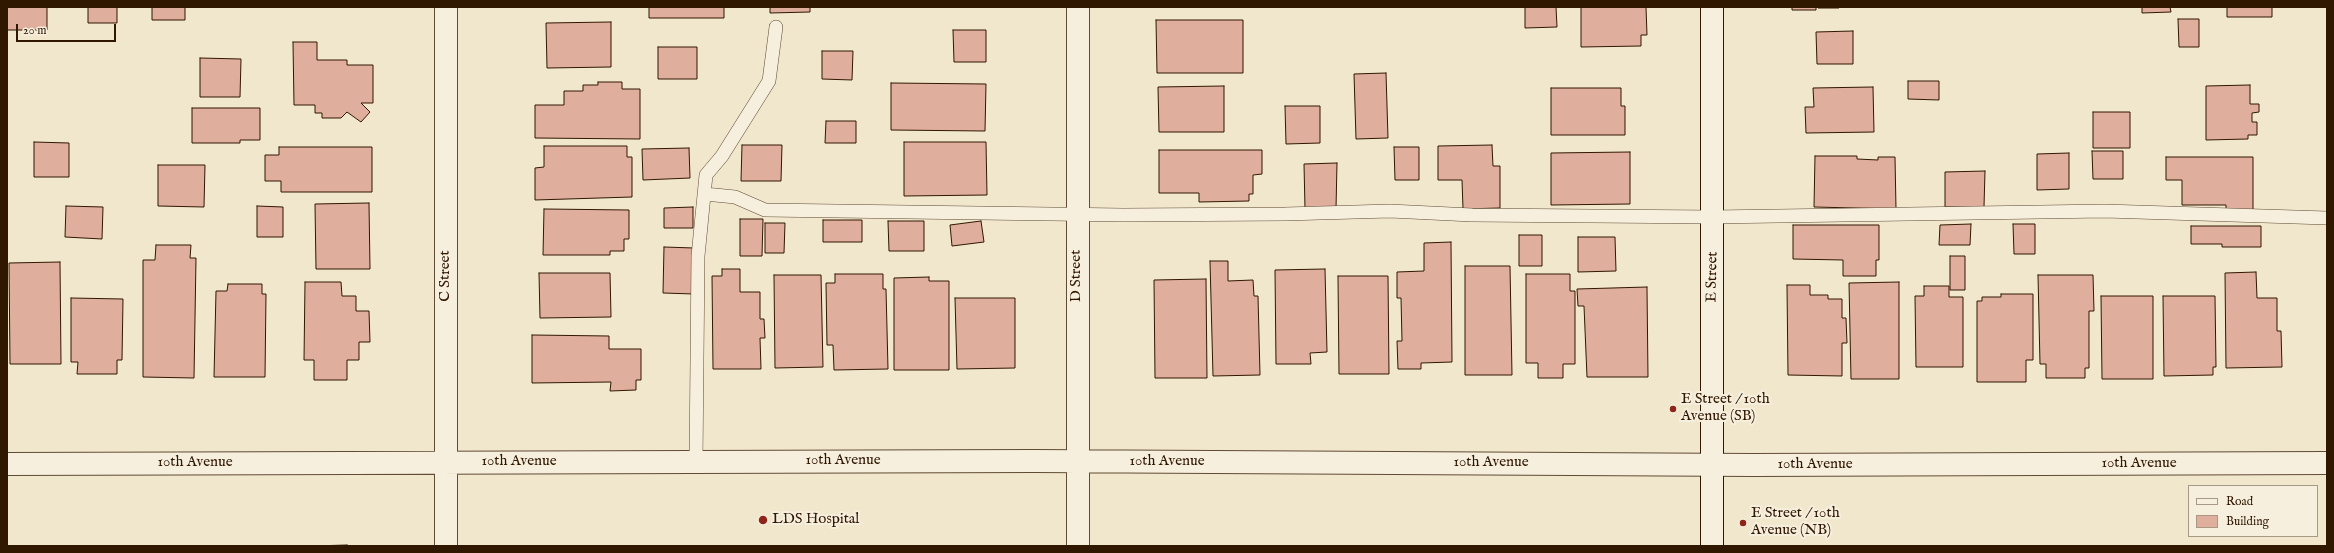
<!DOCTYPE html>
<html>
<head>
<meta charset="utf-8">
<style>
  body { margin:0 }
  #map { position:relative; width:2334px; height:553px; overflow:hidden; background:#f1e7cd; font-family:"IM FELL English",serif }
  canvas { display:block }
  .frame { position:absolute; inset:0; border:8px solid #301700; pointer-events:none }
  .legend { position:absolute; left:2188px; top:485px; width:130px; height:52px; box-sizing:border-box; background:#f6efde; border:1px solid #a79985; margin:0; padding:5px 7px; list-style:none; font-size:12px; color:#301700 }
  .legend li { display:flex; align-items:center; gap:8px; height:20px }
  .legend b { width:20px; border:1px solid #a79985 }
  .scale { position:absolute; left:16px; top:24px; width:100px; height:18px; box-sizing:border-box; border:2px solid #301700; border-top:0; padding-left:5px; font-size:12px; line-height:14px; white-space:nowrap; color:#301700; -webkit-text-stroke:3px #f6efde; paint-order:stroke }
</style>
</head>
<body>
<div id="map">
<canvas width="2334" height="553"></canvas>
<div class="frame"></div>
<ul class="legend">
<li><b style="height:5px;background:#f6efde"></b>Road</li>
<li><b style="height:11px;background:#dfae9d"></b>Building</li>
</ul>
<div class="scale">20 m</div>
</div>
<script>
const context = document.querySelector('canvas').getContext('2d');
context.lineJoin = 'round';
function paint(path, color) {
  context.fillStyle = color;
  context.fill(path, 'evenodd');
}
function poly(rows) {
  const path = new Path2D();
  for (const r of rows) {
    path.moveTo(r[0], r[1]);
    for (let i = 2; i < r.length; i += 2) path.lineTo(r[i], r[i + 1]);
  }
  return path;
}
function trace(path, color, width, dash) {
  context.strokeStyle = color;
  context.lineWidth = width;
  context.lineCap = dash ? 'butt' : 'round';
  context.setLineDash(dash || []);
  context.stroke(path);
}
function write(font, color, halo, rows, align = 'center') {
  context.font = font + ' "IM FELL English",serif';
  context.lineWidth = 4;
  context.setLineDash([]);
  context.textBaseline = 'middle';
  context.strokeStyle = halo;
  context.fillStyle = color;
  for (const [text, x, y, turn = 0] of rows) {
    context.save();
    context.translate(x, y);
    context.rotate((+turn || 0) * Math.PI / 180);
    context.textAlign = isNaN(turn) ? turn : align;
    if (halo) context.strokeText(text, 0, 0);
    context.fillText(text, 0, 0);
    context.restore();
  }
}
const building = poly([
  [7,7,47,7,47,30,7,30,7,7],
  [88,7,117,7,117,23,88,23,88,7],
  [152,7,185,7,185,20,152,20,152,7],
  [649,7,724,7,724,18,649,18,649,7],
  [770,7,810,7,810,12,770,13,770,7],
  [1525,7,1556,7,1557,27,1525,28,1525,7],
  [1581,7,1646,7,1647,35,1641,35,1641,46,1581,47,1581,7],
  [1792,7,1816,7,1816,10,1792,10,1792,7],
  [1818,7,1839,7,1839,8,1818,8,1818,7],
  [2142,7,2170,7,2171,12,2142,13,2142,7],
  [2227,7,2272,7,2272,17,2227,17,2227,7],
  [2178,19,2199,19,2199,47,2179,47,2178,19],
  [1156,20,1243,20,1243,73,1157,73,1156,20],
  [611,22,611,67,547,68,546,23,611,22],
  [953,30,986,30,986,62,954,62,953,30],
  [1853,31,1853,64,1817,64,1816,32,1853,31],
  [293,42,317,42,317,60,347,60,347,65,373,65,373,103,361,103,370,112,361,122,347,112,341,118,322,118,322,113,315,113,315,105,294,105,293,42],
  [658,47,697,47,697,79,658,79,658,47],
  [822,51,853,51,852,80,822,79,822,51],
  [200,58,241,59,240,97,200,97,200,58],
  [1386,73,1388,138,1356,139,1354,74,1386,73],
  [1908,81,1939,81,1939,100,1908,99,1908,81],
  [598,82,622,82,622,89,640,89,640,139,535,138,535,105,564,105,564,91,583,91,583,85,598,85,598,82],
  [891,83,986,84,985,131,891,130,891,83],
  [2250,85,2250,104,2259,104,2259,112,2252,113,2252,122,2257,122,2257,135,2248,135,2248,139,2206,140,2206,86,2250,85],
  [1224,86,1224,132,1159,132,1158,87,1224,86],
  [1873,87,1874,132,1806,133,1805,107,1814,107,1813,88,1873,87],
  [1551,88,1621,88,1621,106,1625,106,1625,135,1551,135,1551,88],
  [1285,106,1320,106,1320,143,1286,144,1285,106],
  [192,108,260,108,260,140,240,140,240,143,192,143,192,108],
  [2093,112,2130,112,2130,148,2093,148,2093,112],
  [826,121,856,121,856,143,825,143,826,121],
  [34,142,69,143,69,177,34,177,34,142],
  [904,142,986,142,987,195,904,196,904,142],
  [742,145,782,145,781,181,741,181,742,145],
  [1492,145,1493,166,1500,166,1500,208,1463,209,1462,180,1438,180,1438,146,1492,145],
  [544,146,627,146,627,157,632,157,632,197,535,200,535,168,544,167,544,146],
  [279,147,372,147,372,192,281,192,281,181,265,181,265,155,279,155,279,147],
  [1394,147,1419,147,1419,180,1395,180,1394,147],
  [689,148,690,178,643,180,642,149,689,148],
  [1159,150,1262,150,1262,174,1253,175,1253,194,1249,194,1249,201,1199,202,1199,193,1159,193,1159,150],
  [2092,151,2123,151,2123,179,2093,179,2092,151],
  [1630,152,1630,204,1551,205,1551,153,1630,152],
  [2069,153,2069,189,2037,190,2037,154,2069,153],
  [1815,156,1857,156,1857,159,1878,160,1878,157,1895,157,1896,209,1814,207,1815,156],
  [2166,157,2253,157,2253,210,2226,211,2226,205,2182,205,2182,180,2166,180,2166,157],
  [1337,163,1336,209,1305,209,1304,164,1337,163],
  [158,165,205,165,204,207,158,206,158,165],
  [1985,171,1984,207,1945,207,1945,172,1985,171],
  [369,203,370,269,316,269,315,204,369,203],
  [66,206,103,207,102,239,65,237,66,206],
  [257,206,283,207,283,237,257,237,257,206],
  [693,207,693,228,664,228,664,208,693,207],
  [544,209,629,210,629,239,624,239,624,251,610,251,610,255,543,255,544,209],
  [740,219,763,219,762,256,740,256,740,219],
  [823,220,862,220,862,242,823,242,823,220],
  [888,221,924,221,924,251,889,251,888,221],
  [981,221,984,242,952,246,950,225,981,221],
  [765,223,785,223,784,253,765,253,765,223],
  [1971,224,1970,245,1939,245,1940,225,1971,224],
  [2013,224,2035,224,2035,254,2014,254,2013,224],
  [1793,225,1879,225,1879,260,1876,260,1876,276,1843,276,1843,260,1793,259,1793,225],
  [2191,226,2261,226,2261,247,2222,247,2222,244,2191,244,2191,226],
  [1519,235,1542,235,1542,266,1519,266,1519,235],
  [1578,237,1615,237,1616,271,1578,272,1578,237],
  [1451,242,1452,362,1421,363,1421,369,1398,369,1397,341,1402,341,1401,298,1397,298,1397,272,1424,271,1424,243,1451,242],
  [156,245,191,245,190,258,196,258,194,378,143,377,143,260,155,260,156,245],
  [664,247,694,248,694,294,663,293,664,247],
  [1950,256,1965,256,1965,290,1950,290,1950,256],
  [1210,261,1228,261,1228,281,1253,280,1254,296,1258,296,1260,375,1213,376,1210,261],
  [60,262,61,364,10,364,9,263,60,262],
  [1465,266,1510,266,1512,375,1465,375,1465,266],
  [722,269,740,269,740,292,760,292,760,319,764,319,765,338,760,338,761,369,713,369,712,276,722,276,722,269],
  [1325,269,1327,352,1310,353,1311,364,1276,364,1275,270,1325,269],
  [2256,272,2257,298,2277,298,2277,331,2281,331,2282,367,2226,368,2225,273,2256,272],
  [539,273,610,273,611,317,540,318,539,273],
  [835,274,883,274,883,289,886,289,888,369,834,370,833,345,827,345,826,283,835,283,835,274],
  [1526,274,1570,274,1570,291,1575,291,1575,364,1563,364,1563,378,1538,378,1538,363,1526,363,1526,274],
  [774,275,821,275,823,367,775,368,774,275],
  [2038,275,2093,275,2094,311,2089,311,2089,368,2085,368,2085,378,2046,378,2046,364,2040,364,2038,275],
  [1338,276,1388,276,1389,374,1339,374,1338,276],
  [929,277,929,281,949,281,949,370,894,370,894,278,929,277],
  [1206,279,1207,378,1155,378,1154,280,1206,279],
  [305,282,341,282,342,296,356,296,356,311,369,311,370,342,359,342,359,360,347,360,347,380,314,380,314,360,304,360,305,282],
  [1899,282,1899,379,1851,379,1849,283,1899,282],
  [228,284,262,284,262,294,266,294,265,377,214,377,216,291,227,291,228,284],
  [1787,285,1810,285,1810,295,1828,295,1828,299,1842,299,1842,318,1846,318,1847,343,1842,343,1842,376,1788,375,1787,285],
  [1924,286,1949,286,1949,297,1963,297,1963,367,1916,367,1915,296,1924,296,1924,286],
  [1647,287,1648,377,1587,377,1584,306,1578,306,1577,289,1647,287],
  [2001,294,2033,294,2033,360,2026,360,2026,382,1977,382,1977,301,1982,301,1982,297,2001,297,2001,294],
  [2101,296,2153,296,2153,379,2102,379,2101,296],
  [2163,296,2215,296,2216,367,2213,367,2213,375,2164,376,2163,296],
  [71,298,123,299,122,360,117,360,117,374,77,374,78,362,71,362,71,298],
  [955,298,1015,298,1015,368,957,369,955,298],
  [532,335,609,336,609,349,641,349,641,380,636,380,636,390,610,391,611,382,532,383,532,335],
  [347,545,347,546,313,546,347,545]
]);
paint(building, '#dfae9d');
trace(building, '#301700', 1);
const lane = poly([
  [705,194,735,197,765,210,1123,215,1285,214,1390,211,1472,215,1713,217,2105,211,2327,218],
  [696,462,698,256,706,175,722,156,769,81,776,27]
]);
const street = poly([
  [446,7,446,546],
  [1078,7,1078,546],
  [7,464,1034,461,1753,465,2327,463]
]);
const secondary = poly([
  [1712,7,1712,546]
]);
trace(lane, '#604b33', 14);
trace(street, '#604b33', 24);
trace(secondary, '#301700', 24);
trace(lane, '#f6efde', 13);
trace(street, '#f6efde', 22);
trace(secondary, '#f6efde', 22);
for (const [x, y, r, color] of [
  [1673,409,4,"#8f2418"],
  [763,520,5,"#8f2418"],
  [1743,523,4,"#8f2418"]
]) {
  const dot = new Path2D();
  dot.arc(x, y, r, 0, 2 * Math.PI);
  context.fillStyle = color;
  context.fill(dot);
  trace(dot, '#f6efde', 1.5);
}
write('15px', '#301700', '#f6efde', [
  ["C Street",446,276,-90],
  ["D Street",1077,276,-90],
  ["E Street",1713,277,-89],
  ["10th Avenue",843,461],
  ["10th Avenue",519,462],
  ["10th Avenue",1167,462],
  ["10th Avenue",195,463],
  ["10th Avenue",1491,463],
  ["10th Avenue",2139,464],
  ["10th Avenue",1815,465]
]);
write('15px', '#301700', '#f6efde', [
  ["E Street / 10th",1681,400],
  ["Avenue (SB)",1681,417],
  ["E Street / 10th",1751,514],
  ["Avenue (NB)",1751,531],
  ["LDS Hospital",772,520]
], 'left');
</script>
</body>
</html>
